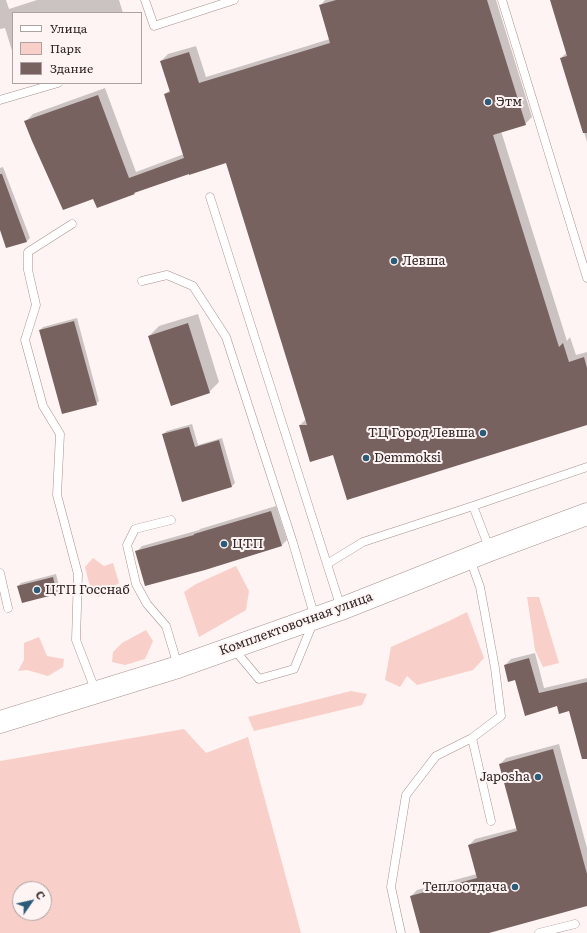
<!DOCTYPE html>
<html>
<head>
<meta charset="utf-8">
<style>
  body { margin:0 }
  #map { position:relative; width:587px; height:933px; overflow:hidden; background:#fef4f3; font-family:Literata,serif }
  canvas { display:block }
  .legend { position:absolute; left:12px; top:12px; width:130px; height:72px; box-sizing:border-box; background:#fef4f3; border:1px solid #aba2a1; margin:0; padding:5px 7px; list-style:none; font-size:12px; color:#2f2625 }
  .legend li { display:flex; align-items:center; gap:8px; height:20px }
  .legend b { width:20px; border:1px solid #aba2a1 }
  .north { position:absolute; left:12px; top:881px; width:40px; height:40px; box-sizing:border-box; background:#fef4f3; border:1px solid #aba2a1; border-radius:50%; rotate:56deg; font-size:11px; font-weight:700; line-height:16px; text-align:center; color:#2f2625 }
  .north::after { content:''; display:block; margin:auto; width:14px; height:18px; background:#2c5b7a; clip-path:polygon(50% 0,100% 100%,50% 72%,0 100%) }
</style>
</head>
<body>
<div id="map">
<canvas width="587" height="933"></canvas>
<ul class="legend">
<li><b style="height:5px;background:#fff"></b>Улица</li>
<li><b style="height:11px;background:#f9cfc9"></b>Парк</li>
<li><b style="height:11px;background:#78625f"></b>Здание</li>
</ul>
<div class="north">С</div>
</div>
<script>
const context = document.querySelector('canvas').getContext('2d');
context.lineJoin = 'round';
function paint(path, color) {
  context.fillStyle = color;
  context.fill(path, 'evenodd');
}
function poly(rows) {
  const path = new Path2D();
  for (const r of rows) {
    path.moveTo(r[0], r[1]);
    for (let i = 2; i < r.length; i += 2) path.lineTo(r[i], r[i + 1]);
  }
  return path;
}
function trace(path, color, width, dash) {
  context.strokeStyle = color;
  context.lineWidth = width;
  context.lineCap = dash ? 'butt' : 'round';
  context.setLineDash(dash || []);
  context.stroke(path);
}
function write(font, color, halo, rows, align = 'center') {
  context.font = font + ' Literata,serif';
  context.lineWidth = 4;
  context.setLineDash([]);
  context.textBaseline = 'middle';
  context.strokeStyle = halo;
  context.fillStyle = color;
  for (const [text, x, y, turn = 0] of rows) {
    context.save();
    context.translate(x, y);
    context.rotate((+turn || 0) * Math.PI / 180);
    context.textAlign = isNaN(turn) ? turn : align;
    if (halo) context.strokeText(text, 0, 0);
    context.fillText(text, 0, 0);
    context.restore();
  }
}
paint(poly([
  [93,558,104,566,113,563,119,583,98,597,89,583,85,567],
  [236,566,249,591,246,610,199,637,184,592,196,584],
  [527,597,539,597,559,663,543,667,535,650,533,636],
  [467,612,484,658,473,670,417,685,407,676,400,687,385,680,391,647,449,621],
  [146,630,153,641,145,659,125,665,112,662,113,652,122,643],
  [39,637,47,656,64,659,63,667,48,676,27,670,18,671,24,660,24,643],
  [351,691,367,694,362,705,254,731,248,717],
  [184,729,206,753,248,737,301,933,0,933,0,761],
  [20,889,44,889,44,913,20,913]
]), '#f9cfc9');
paint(poly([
  [0,0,6,0,9,9,37,0,119,0,123,13,13,13,13,54,5,28,0,29],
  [325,0,496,0,532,117,525,124,501,131,567,341,570,337,576,355,587,352,587,424,333,454,300,425,306,419,226,162,136,191,134,193,94,198,26,121,33,114,105,88,136,172,184,154,165,94,170,90,161,61,168,54,196,46,206,77,330,39,320,6],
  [551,0,587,0,587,142,561,58,567,52],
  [3,167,30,238,27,241,7,247,0,226,0,168],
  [198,314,219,382,209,392,149,336,159,326],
  [77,318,99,401,96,404,40,330,43,327],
  [192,424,198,445,222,438,235,483,232,486,182,501,163,434,167,431],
  [276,506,287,540,281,546,136,552,142,546,199,530,200,529],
  [56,574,60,590,57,593,23,602,18,586,21,583],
  [535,653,544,688,587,678,587,743,570,710,558,705,516,679,505,665,511,659],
  [559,744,587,848,587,905,485,933,421,933,411,896,417,890,477,874,469,845,475,839,517,828,500,764,506,758]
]), '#0003');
paint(poly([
  [336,0,487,0,526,125,493,135,559,347,563,343,569,362,584,357,587,368,587,425,347,500,333,455,310,462,299,425,307,425,226,163,189,175,189,174,134,193,135,194,97,208,93,199,63,210,32,141,24,121,98,95,129,178,184,158,164,94,170,92,160,61,189,52,199,83,330,43,319,5],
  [550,0,587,0,587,133,583,133,560,58,567,56],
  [0,174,2,174,27,242,6,248,0,230],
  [74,321,97,405,62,414,39,330],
  [188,323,210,393,171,406,148,336],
  [189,427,195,447,219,440,232,487,182,502,162,434],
  [271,511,282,546,205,570,145,586,135,551,194,535,194,534],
  [53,577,57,594,22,603,17,586],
  [529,658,539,693,587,682,587,759,582,759,569,711,559,714,557,706,525,716,515,680,508,682,504,665],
  [553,749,587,874,587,906,489,933,420,933,410,896,477,878,468,845,517,831,499,764]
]), '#78625f');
const lane = poly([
  [145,0,154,26,234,0],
  [502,0,587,278],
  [0,100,58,83],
  [210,197,341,608],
  [72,224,28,252,28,270,36,305,25,340,43,406,60,434,57,495,78,574,76,640,96,692],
  [142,281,167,275,193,286,226,337,293,543,315,618,294,669,259,679,233,648],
  [473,506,490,550],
  [171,520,135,529,127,545,136,584,147,604,166,626,178,666],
  [327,564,363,542,473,506,587,467],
  [0,573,8,608],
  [472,738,491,821],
  [401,933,391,887,406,795,436,756,472,738,501,716,495,668,480,587,470,559],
  [539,933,575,924]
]);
const secondary = poly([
  [0,722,178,667,341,609,490,550,587,514]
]);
trace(lane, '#a8918d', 9);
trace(secondary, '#a8918d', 23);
trace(lane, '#fff', 8);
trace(secondary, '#fff', 22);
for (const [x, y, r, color] of [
  [488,102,4,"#2c5b7a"],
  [394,261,4,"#2c5b7a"],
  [483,433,4,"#2c5b7a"],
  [366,458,4,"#2c5b7a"],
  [224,544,4,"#2c5b7a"],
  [37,590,4,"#2c5b7a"],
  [538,777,4,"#2c5b7a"],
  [515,887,4,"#2c5b7a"]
]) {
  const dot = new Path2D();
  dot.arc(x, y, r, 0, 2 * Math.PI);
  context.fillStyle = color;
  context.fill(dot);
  trace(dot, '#fef4f3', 1.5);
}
write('13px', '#2f2625', '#fef4f3', [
  ["Этм",496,102],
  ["Левша",402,261],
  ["ТЦ Город Левша",475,433,"right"],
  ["Demmoksi",374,458],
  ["ЦТП",232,544],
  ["ЦТП Госснаб",45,590],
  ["Japosha",530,777,"right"],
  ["Теплоотдача",507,887,"right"]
], 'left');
write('13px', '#2f2625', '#fef4f3', [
  ["Комплектовочная улица",296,624,-20]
]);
</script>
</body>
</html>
